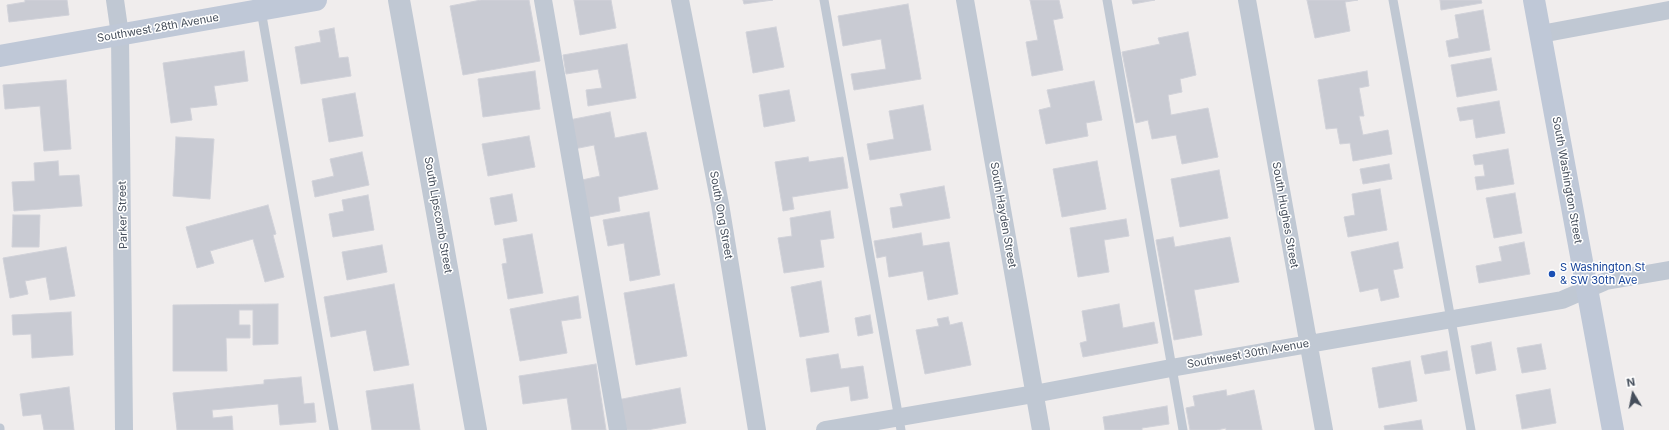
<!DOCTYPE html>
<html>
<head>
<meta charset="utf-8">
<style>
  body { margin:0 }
  #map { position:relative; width:1669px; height:430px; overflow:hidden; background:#f0eded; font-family:Inter,sans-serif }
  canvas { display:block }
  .north { position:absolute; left:1613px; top:374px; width:40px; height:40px; -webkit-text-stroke:3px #fff; paint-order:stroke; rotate:350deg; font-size:11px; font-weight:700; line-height:16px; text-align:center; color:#454e5b }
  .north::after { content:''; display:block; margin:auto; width:14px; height:18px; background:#454e5b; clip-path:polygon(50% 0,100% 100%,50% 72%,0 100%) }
</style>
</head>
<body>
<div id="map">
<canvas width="1669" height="430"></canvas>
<div class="north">N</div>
</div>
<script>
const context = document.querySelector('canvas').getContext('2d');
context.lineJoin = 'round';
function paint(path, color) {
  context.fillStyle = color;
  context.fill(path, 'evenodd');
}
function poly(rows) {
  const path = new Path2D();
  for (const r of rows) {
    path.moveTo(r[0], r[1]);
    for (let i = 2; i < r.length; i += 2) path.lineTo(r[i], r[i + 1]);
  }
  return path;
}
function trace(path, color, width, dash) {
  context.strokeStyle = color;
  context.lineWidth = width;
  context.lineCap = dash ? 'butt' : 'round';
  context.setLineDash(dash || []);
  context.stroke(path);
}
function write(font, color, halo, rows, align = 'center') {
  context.font = font + ' Inter,sans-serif';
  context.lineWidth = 3;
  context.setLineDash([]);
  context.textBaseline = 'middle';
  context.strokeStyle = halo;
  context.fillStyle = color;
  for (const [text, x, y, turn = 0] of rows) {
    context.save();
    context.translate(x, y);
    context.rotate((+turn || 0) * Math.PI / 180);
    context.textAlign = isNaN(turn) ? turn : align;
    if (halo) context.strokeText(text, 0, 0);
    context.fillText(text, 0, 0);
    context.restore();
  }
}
const building = poly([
  [25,0,67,0,69,15,9,22,7,5,25,2,25,0],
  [481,0,529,0,540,61,463,75,450,6,481,0],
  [574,0,611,0,616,28,580,35,574,0],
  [743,0,773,0,744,4,743,0],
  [1030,0,1059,0,1063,18,1053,20,1063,70,1032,76,1026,42,1038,40,1030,0],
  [1132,0,1155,0,1133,4,1132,0],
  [1307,0,1358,0,1345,2,1350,31,1315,38,1307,0],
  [1440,0,1481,0,1482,3,1441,10,1440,0],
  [908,4,921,79,854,90,851,74,886,69,881,39,843,46,838,16,908,4],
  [1483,10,1490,50,1449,57,1446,41,1459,38,1455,15,1483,10],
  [776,27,784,67,753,73,746,32,776,27],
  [334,28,339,58,348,57,351,76,301,84,295,47,321,42,319,31,334,28],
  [1188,32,1196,75,1180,79,1182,92,1168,95,1171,115,1208,108,1218,157,1182,164,1176,135,1152,139,1148,120,1136,123,1122,52,1160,44,1158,38,1188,32],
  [627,44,636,98,588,106,586,90,602,88,598,69,566,74,563,55,627,44],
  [244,51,248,81,214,86,217,105,190,108,192,120,171,123,163,63,244,51],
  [1491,58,1497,90,1457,97,1451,65,1491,58],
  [535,71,540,109,483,117,478,79,535,71],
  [1367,71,1369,86,1359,88,1364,116,1359,116,1363,135,1388,130,1392,154,1353,161,1350,143,1340,144,1337,128,1326,129,1318,80,1367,71],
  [66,80,71,149,44,151,40,106,5,109,3,85,66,80],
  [1094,81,1102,120,1086,123,1088,136,1046,144,1039,110,1051,107,1047,90,1094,81],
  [789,90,795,121,764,127,759,95,789,90],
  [355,93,363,136,329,142,322,99,355,93],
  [1499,101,1505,133,1476,138,1473,119,1460,121,1457,108,1499,101],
  [923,105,931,150,870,160,867,144,894,139,889,111,923,105],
  [610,112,615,138,646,132,658,189,618,197,620,211,589,217,582,180,600,176,594,145,574,149,569,120,610,112],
  [529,136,535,167,488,176,482,144,529,136],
  [176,137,214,139,210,199,173,196,176,137],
  [1508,149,1514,184,1477,190,1475,177,1485,176,1483,164,1475,165,1473,155,1508,149],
  [362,152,369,185,315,197,312,181,334,176,330,159,362,152],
  [808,157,809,162,843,157,848,188,792,197,794,209,783,211,775,162,808,157],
  [58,161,59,176,79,175,82,206,14,211,12,182,35,181,34,163,58,161],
  [1097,161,1106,209,1062,217,1053,169,1097,161],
  [1389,164,1392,179,1363,184,1360,169,1389,164],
  [1219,170,1228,218,1180,227,1171,179,1219,170],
  [944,186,950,218,893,228,890,208,903,206,900,194,944,186],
  [1380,189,1387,230,1348,237,1344,217,1355,215,1352,194,1380,189],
  [1515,193,1522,233,1494,238,1486,198,1515,193],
  [512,194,517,221,495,225,490,198,512,194],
  [368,195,374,230,333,237,329,214,344,211,342,200,368,195],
  [268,205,276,234,273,235,284,277,265,282,253,239,210,251,214,263,197,268,186,227,268,205],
  [830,211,834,238,820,240,824,267,784,273,778,238,792,236,790,218,830,211],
  [649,212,660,275,630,281,624,243,608,246,603,220,649,212],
  [13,215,40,215,39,247,12,247,13,215],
  [1126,219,1129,236,1104,240,1109,272,1078,277,1070,228,1126,219],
  [921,233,923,246,949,242,958,294,928,300,923,271,889,277,886,256,877,258,874,241,921,233],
  [532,234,543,293,508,299,502,264,507,263,503,239,532,234],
  [1173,237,1175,247,1230,237,1239,282,1194,290,1202,335,1174,340,1156,240,1173,237],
  [1398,242,1403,268,1393,270,1399,297,1381,301,1378,288,1360,292,1351,252,1398,242],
  [1524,242,1530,274,1479,283,1476,266,1502,261,1499,247,1524,242],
  [382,245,387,272,347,280,342,252,382,245],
  [66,247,75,296,50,300,46,277,25,281,28,294,10,298,3,258,66,247],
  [821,281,829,332,800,337,791,287,821,281],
  [394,284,409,365,374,371,366,330,331,337,324,297,394,284],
  [674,284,687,356,636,365,624,293,674,284],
  [578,296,581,318,561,321,567,353,520,361,510,309,578,296],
  [278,304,278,344,253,345,253,310,239,310,239,325,250,325,250,338,226,338,227,371,173,371,173,305,278,304],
  [1119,304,1123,328,1154,322,1158,343,1083,357,1080,343,1087,341,1082,311,1119,304],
  [71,312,73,355,32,358,31,334,13,335,12,315,71,312],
  [870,315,873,333,858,336,855,318,870,315],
  [948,317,950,325,962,322,971,365,925,374,916,330,939,326,937,319,948,317],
  [1491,342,1496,370,1476,374,1471,346,1491,342],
  [1541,344,1546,369,1522,373,1517,348,1541,344],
  [1447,351,1450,370,1425,374,1421,356,1447,351],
  [838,354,841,369,863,366,868,398,851,401,849,386,811,392,806,359,838,354],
  [1410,361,1417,401,1379,408,1372,368,1410,361],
  [596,364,606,430,572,430,567,398,523,404,519,376,596,364],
  [301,377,304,404,314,403,316,422,280,425,278,404,212,410,213,418,232,416,233,430,177,430,173,393,264,384,264,380,301,377],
  [413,384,420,430,372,430,366,391,413,384],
  [69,387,74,430,44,430,41,414,23,416,20,394,69,387],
  [680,388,686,423,647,430,622,430,617,400,680,388],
  [1550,389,1556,423,1522,429,1516,395,1550,389],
  [1226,390,1227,396,1254,390,1262,430,1226,430,1226,428,1217,430,1190,430,1186,408,1195,406,1193,396,1226,390],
  [1167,406,1169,424,1142,428,1142,430,1105,430,1103,417,1167,406],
  [1421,420,1423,430,1385,430,1384,426,1421,420]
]);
paint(building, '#c9cbd3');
trace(building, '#d1d2d9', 1);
trace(poly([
  [824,0,901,430],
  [1107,0,1183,430],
  [1393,0,1471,430],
  [261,10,334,430],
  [0,428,0,430]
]), '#c0c8d3', 9);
trace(poly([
  [115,0,120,35,124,430],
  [543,0,618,430],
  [680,0,720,204,757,430],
  [965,0,1041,430],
  [1247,0,1324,430],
  [1541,34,1669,10],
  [825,430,1034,394,1171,368,1562,300,1606,281,1669,270]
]), '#c0c8d3', 18);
trace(poly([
  [399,0,476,430]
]), '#c0c8d3', 22);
trace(poly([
  [1534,0,1613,430],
  [0,56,316,0]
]), '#bfc8d7', 22);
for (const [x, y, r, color] of [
  [1552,274,4,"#1a4fb4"]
]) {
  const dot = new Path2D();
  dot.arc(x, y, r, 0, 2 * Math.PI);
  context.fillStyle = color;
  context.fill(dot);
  trace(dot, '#fff', 1.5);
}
write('11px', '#454e5b', '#fff', [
  ["Southwest 28th Avenue",158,28,-10],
  ["South Washington Street",1567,180,80],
  ["Parker Street",123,215,-91],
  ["South Lipscomb Street",438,215,80],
  ["South Ong Street",721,215,80],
  ["South Hayden Street",1003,215,80],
  ["South Hughes Street",1285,215,80],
  ["Southwest 30th Avenue",1248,354,-10]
]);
write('11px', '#164399', '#fff', [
  ["S Washington St",1560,268],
  ["& SW 30th Ave",1560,281]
], 'left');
</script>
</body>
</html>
